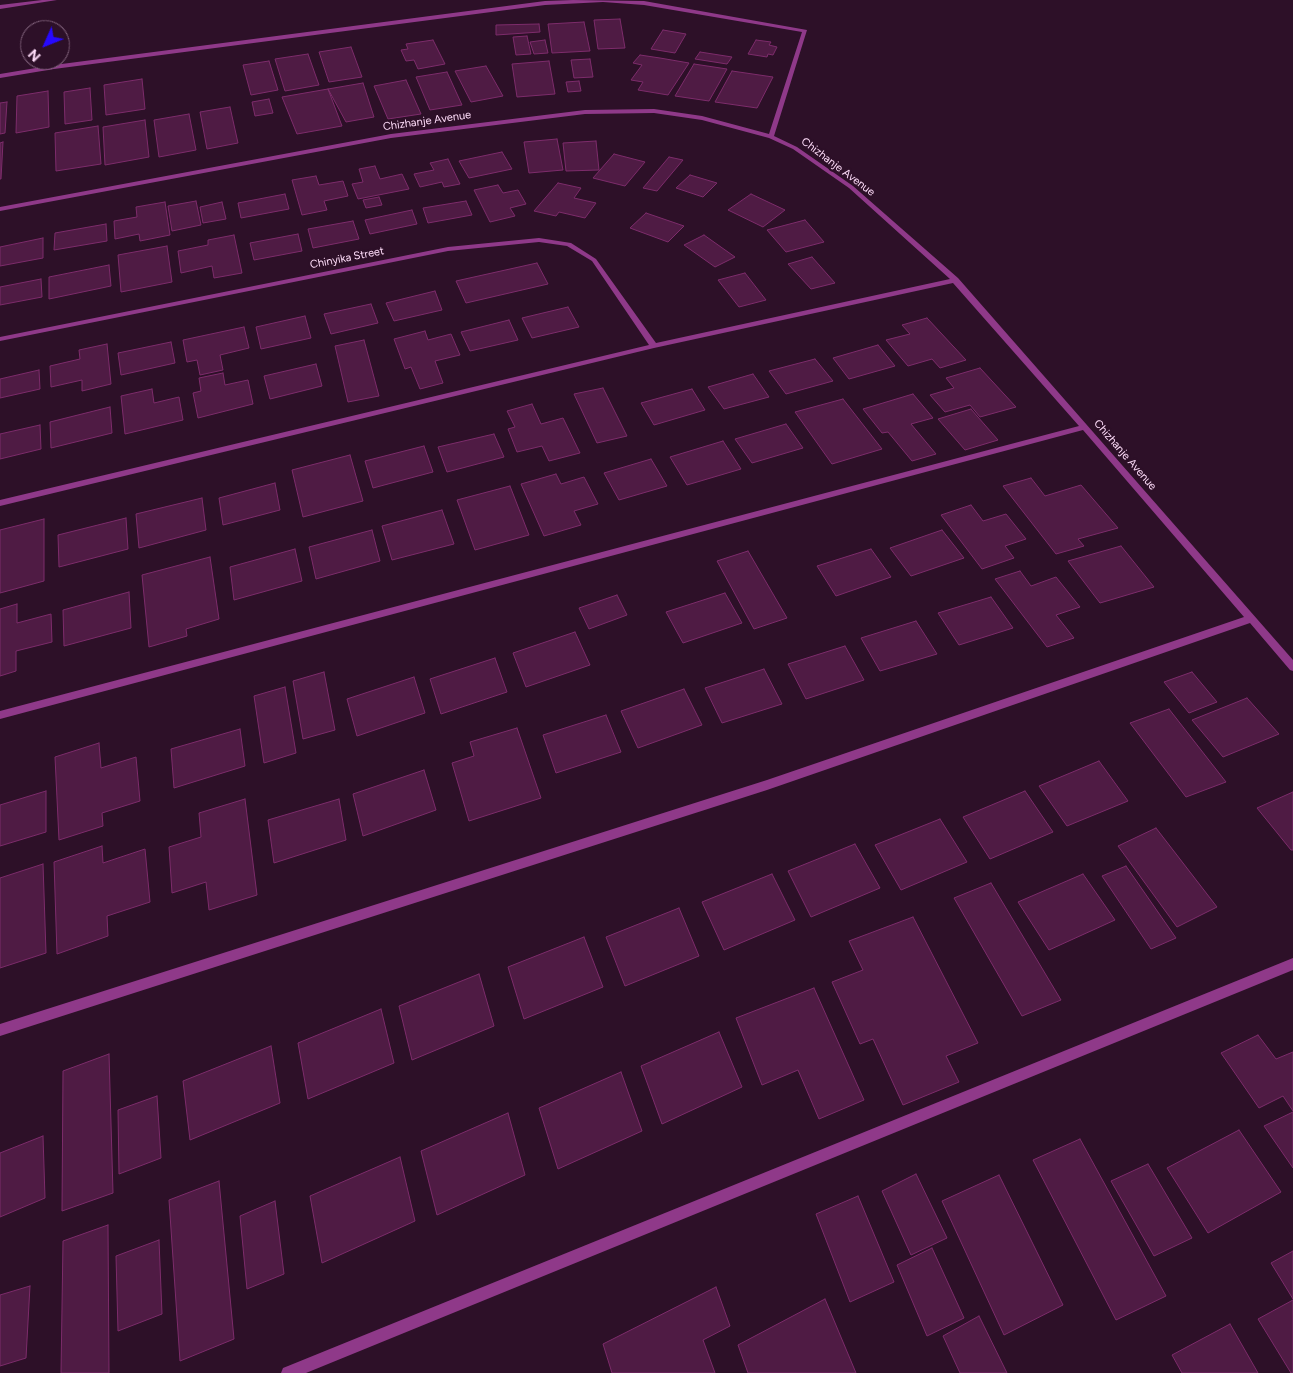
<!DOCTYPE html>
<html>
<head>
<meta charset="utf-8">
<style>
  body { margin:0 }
  #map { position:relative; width:1293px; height:1373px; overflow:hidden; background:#2d1028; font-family:Figtree,sans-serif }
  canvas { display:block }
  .north { position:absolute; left:20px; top:20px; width:50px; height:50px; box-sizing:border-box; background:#2d1028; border:1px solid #81627c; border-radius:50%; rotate:226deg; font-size:14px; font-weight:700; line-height:20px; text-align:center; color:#ffddfa }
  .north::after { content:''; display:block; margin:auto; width:18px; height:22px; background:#2709ff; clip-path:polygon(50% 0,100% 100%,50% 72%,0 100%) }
</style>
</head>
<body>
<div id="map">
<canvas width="1293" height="1373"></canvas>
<div class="north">N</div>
</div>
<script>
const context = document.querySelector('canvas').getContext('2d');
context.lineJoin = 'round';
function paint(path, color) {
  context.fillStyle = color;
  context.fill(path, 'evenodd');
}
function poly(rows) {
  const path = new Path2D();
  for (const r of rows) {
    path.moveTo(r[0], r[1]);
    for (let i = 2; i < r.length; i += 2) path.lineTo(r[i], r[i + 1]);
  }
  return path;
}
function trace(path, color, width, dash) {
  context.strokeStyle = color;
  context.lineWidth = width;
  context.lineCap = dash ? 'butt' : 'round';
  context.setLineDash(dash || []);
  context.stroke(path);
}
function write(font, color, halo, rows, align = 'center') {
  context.font = font + ' Figtree,sans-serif';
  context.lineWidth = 4.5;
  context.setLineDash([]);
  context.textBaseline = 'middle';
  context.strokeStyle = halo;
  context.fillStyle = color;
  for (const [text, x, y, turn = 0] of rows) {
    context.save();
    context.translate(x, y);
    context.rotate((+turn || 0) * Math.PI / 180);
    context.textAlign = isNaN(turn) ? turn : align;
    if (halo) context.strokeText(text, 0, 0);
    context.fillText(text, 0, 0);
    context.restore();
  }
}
const building = poly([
  [620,19,625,48,598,49,594,20,620,19],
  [584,22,590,51,552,53,548,24,584,22],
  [539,24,540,32,496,35,496,25,539,24],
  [663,30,686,34,675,53,651,49,663,30],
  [527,36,531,54,516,55,513,37,527,36],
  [433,40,445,64,418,69,414,60,406,61,401,50,408,49,406,44,433,40],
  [545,40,548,53,534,54,530,42,545,40],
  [756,40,771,42,769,45,777,47,773,55,768,54,767,57,748,54,756,40],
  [351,47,362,77,329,82,319,52,351,47],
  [700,52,732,57,727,64,695,59,700,52],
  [308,54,319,85,285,91,275,59,308,54],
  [640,55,660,58,689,63,668,95,638,90,643,82,631,80,642,65,633,63,640,55],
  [590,59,593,77,574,78,571,60,590,59],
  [269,61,278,90,251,95,243,65,269,61],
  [549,61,555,94,517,97,512,64,549,61],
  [694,64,727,69,709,101,675,96,694,64],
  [486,66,503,96,471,102,455,71,486,66],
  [732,71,773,77,757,108,715,102,732,71],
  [447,72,462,105,430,110,416,77,447,72],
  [142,79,145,109,106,115,104,85,142,79],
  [406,80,421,114,388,119,374,86,406,80],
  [579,81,581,91,568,92,566,82,579,81],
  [363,83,374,117,346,122,328,89,363,83],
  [90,88,92,120,65,124,64,92,90,88],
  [328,89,342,126,297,134,282,97,328,89],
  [48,91,49,127,16,133,17,96,48,91],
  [269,99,273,113,255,116,252,102,269,99],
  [7,102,5,133,0,134,0,103,7,102],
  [230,107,238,143,207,149,200,112,230,107],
  [189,114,196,150,159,157,154,120,189,114],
  [145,120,149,157,105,165,103,127,145,120],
  [98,126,101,164,56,171,55,133,98,126],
  [557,139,563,170,529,173,524,142,557,139],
  [596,141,599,170,566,171,563,143,596,141],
  [3,142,1,179,0,179,0,143,3,142],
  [502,152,512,169,469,178,459,161,502,152],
  [614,154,645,162,625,186,593,178,614,154],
  [669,157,683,160,657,191,643,188,669,157],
  [448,159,460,184,444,187,442,182,420,187,414,174,434,170,430,163,448,159],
  [375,166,380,179,402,174,409,189,358,199,352,184,363,182,359,169,375,166],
  [690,175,717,183,703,197,676,188,690,175],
  [316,176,319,185,343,181,348,196,324,201,327,210,302,215,292,180,316,176],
  [558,183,581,188,574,198,596,203,585,218,559,212,556,216,534,211,558,183],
  [498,185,503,193,518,190,526,204,510,208,515,216,490,222,474,190,498,185],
  [285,194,289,209,241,218,238,203,285,194],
  [751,194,785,210,763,227,728,210,751,194],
  [379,197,382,205,366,208,363,200,379,197],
  [196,201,201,225,172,231,168,206,196,201],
  [466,201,472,215,428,223,423,208,466,201],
  [165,202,170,235,140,241,139,234,115,239,114,221,137,217,136,207,165,202],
  [222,202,226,219,203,223,200,207,222,202],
  [412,210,417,224,370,234,365,220,412,210],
  [646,213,684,226,668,242,630,228,646,213],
  [805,220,824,242,786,252,767,230,805,220],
  [353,221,359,239,313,248,308,229,353,221],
  [106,224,107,241,54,250,55,233,106,224],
  [298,234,302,251,254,260,250,243,298,234],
  [234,235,242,273,214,278,212,266,181,273,178,251,208,245,208,240,234,235],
  [704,235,735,257,715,267,684,245,704,235],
  [43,238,43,258,0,266,0,247,43,238],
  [167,246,172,282,121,292,118,255,167,246],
  [812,257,835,283,811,289,788,264,812,257],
  [537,263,548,284,466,303,456,281,537,263],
  [109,265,111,286,49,299,49,277,109,265],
  [745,273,766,300,739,307,718,280,745,273],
  [41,279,42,297,0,305,0,287,41,279],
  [435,291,442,310,394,321,386,303,435,291],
  [371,304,378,323,331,334,324,314,371,304],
  [568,307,579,327,532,338,522,318,568,307],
  [305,316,311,338,261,349,256,327,305,316],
  [927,318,966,360,940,368,932,359,908,366,886,340,910,334,902,325,927,318],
  [509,320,518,340,470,351,461,332,509,320],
  [244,327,249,348,220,355,223,370,200,375,197,360,187,362,183,340,244,327],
  [425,331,428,340,451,334,460,355,435,361,443,383,420,389,411,367,405,369,394,339,425,331],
  [364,340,379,396,348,402,335,346,364,340],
  [171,342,175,363,121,375,118,353,171,342],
  [107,344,111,384,82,391,82,380,51,387,50,366,80,359,79,350,107,344],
  [878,345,895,366,849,379,833,358,878,345],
  [815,359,833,381,786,394,769,371,815,359],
  [316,364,322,386,270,399,264,376,316,364],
  [980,368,1016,407,980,417,970,405,945,412,930,395,954,388,946,378,980,368],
  [39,370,40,389,0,398,0,379,39,370],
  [223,373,225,385,248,380,253,404,198,418,193,393,201,391,199,378,223,373],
  [753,374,769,397,724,409,708,387,753,374],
  [603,388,627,436,597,443,574,394,603,388],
  [152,389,154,403,179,397,183,420,125,434,121,396,152,389],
  [692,389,705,410,654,425,641,403,692,389],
  [913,394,933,418,911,424,936,454,912,461,888,432,882,433,863,409,913,394],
  [843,399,882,449,832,464,795,412,843,399],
  [532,404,541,424,563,418,580,453,549,461,542,446,517,452,508,429,515,427,507,411,532,404],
  [110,407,112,433,51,448,50,422,110,407],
  [971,409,998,440,965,450,938,419,971,409],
  [786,424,803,448,752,463,735,439,786,424],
  [40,425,41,449,0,459,0,434,40,425],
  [494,434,504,457,447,472,438,447,494,434],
  [723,441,741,469,687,485,670,457,723,441],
  [424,446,433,472,373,488,365,461,424,446],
  [350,455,363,501,303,517,292,470,350,455],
  [651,459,667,486,619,500,604,473,651,459],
  [556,474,561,484,584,477,598,504,574,511,581,525,544,536,521,484,556,474],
  [1031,478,1045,496,1081,485,1118,528,1078,539,1084,546,1056,554,1003,486,1031,478],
  [275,483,280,510,223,525,219,498,275,483],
  [510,486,529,535,475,550,457,500,510,486],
  [202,498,206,530,139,548,136,514,202,498],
  [971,505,983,521,1006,514,1026,539,1005,546,1014,558,982,569,941,515,971,505],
  [442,510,454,544,392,560,382,526,442,510],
  [126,518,128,549,59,567,58,535,126,518],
  [44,519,44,581,0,593,0,530,44,519],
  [372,530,380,561,316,579,309,547,372,530],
  [942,530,964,558,911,576,890,548,942,530],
  [1121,546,1154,587,1100,603,1068,561,1121,546],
  [295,549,302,581,234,600,230,567,295,549],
  [871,549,891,577,836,596,817,566,871,549],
  [748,551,787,618,754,629,717,561,748,551],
  [210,557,219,619,186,629,187,636,149,647,142,575,210,557],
  [1020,571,1031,586,1056,577,1080,607,1056,615,1074,638,1047,647,995,579,1020,571],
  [129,592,131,628,64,646,63,610,129,592],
  [725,593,742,623,683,643,666,612,725,593],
  [617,595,627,615,589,629,579,608,617,595],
  [991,597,1013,628,959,645,938,613,991,597],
  [17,604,17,623,51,614,52,642,16,651,16,671,0,676,0,609,17,604],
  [916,621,937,654,880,671,861,638,916,621],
  [575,632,590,665,526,687,513,653,575,632],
  [845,646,864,680,806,699,788,664,845,646],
  [495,658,507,692,441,714,430,679,495,658],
  [764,669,782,704,722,723,705,688,764,669],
  [324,672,335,730,303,739,293,681,324,672],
  [1192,672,1217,702,1189,713,1164,682,1192,672],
  [414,677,425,713,357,736,347,699,414,677],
  [285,687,296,753,264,763,254,696,285,687],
  [684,689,702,725,638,748,621,711,684,689],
  [1247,698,1279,734,1223,757,1192,720,1247,698],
  [1169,709,1226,782,1186,797,1130,723,1169,709],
  [606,715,621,752,556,773,543,735,606,715],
  [517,728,541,798,469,821,452,763,474,756,470,742,517,728],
  [240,729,245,766,174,788,171,749,240,729],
  [99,743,101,768,136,757,140,801,102,813,103,826,59,840,55,757,99,743],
  [1099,761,1128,801,1067,826,1039,786,1099,761],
  [424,770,436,810,363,836,353,794,424,770],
  [46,791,46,832,0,846,0,805,46,791],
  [1025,791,1053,832,990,859,963,817,1025,791],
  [1293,792,1293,850,1291,850,1257,808,1293,792],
  [245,799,257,895,209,910,206,882,172,893,169,847,201,837,199,813,245,799],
  [339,799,346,840,274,863,268,820,339,799],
  [940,819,967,862,901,890,875,845,940,819],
  [1156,828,1217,907,1177,927,1118,846,1156,828],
  [855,844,880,888,811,917,788,871,855,844],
  [102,846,103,863,145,849,150,902,107,916,108,936,57,954,54,862,102,846],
  [43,864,46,953,0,968,0,878,43,864],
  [1126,866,1176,938,1151,949,1102,876,1126,866],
  [772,874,795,920,724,950,702,902,772,874],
  [1083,874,1115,920,1049,950,1018,902,1083,874],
  [991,883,1061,1000,1022,1016,954,898,991,883],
  [679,908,699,956,625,986,606,937,679,908],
  [913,917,978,1043,946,1056,959,1082,903,1105,873,1039,860,1044,832,982,863,970,849,941,913,917],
  [584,937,603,987,524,1019,508,967,584,937],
  [479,974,494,1026,412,1060,399,1006,479,974],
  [814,988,864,1100,819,1119,798,1070,762,1085,736,1018,814,988],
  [381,1009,394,1063,308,1099,298,1043,381,1009],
  [719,1032,742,1087,662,1124,641,1066,719,1032],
  [1258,1035,1276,1059,1293,1052,1293,1111,1283,1096,1259,1108,1221,1053,1258,1035],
  [271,1046,280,1103,190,1140,183,1081,271,1046],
  [109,1054,113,1193,62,1211,63,1071,109,1054],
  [621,1072,642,1131,558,1169,539,1108,621,1072],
  [157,1096,161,1158,119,1174,118,1110,157,1096],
  [1293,1112,1293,1168,1264,1126,1293,1112],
  [508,1113,525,1175,437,1215,421,1151,508,1113],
  [1239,1130,1281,1192,1208,1233,1167,1168,1239,1130],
  [43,1136,45,1198,0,1217,0,1153,43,1136],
  [1080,1139,1166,1296,1116,1320,1033,1160,1080,1139],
  [400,1157,415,1221,322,1263,310,1196,400,1157],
  [1148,1164,1192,1238,1154,1256,1111,1181,1148,1164],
  [916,1174,947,1238,911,1255,882,1191,916,1174],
  [999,1175,1063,1305,1004,1335,942,1201,999,1175],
  [219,1181,234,1339,180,1361,169,1200,219,1181],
  [858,1196,894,1282,850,1302,816,1214,858,1196],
  [275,1201,284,1274,247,1289,240,1216,275,1201],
  [108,1225,109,1373,61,1373,63,1241,108,1225],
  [159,1240,162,1314,118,1331,116,1256,159,1240],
  [932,1248,964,1318,927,1336,897,1265,932,1248],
  [1293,1251,1293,1299,1271,1263,1293,1251],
  [30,1286,26,1358,0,1366,0,1295,30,1286],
  [716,1287,730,1326,703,1340,715,1373,612,1373,603,1344,716,1287],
  [825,1299,856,1373,748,1373,738,1345,825,1299],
  [1293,1300,1293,1373,1291,1373,1258,1319,1293,1300],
  [979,1316,1007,1373,960,1373,943,1336,979,1316],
  [1230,1324,1258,1373,1182,1373,1172,1355,1230,1324]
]);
paint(building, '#4f1b44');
trace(building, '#7d2c6b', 1);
paint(poly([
  [42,0,57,0,0,9,0,5,42,0],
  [573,0,644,1,807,30,774,136,797,147,853,186,958,278,1293,660,1293,671,1290,670,1250,623,767,790,0,1036,0,1024,767,780,1244,617,1083,430,0,719,0,711,1079,426,953,283,654,348,0,506,0,500,649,345,592,261,567,246,539,242,448,251,0,341,0,337,448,247,539,238,571,243,596,259,656,343,950,279,849,188,793,149,769,138,702,120,654,113,585,114,391,138,0,211,0,207,391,134,585,110,654,109,702,116,769,134,802,32,644,5,603,2,545,5,54,69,0,78,0,74,54,65,545,1,573,0],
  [1293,958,1293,970,306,1373,281,1373,283,1368,288,1366,1293,958]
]), '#8f3989');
write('11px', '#ffddfa', '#2d1028', [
  ["Chizhanje Avenue",427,121,-8],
  ["Chizhanje Avenue",838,167,37],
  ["Chinyika Street",347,258,-11],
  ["Chizhanje Avenue",1125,455,49]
]);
</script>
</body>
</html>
